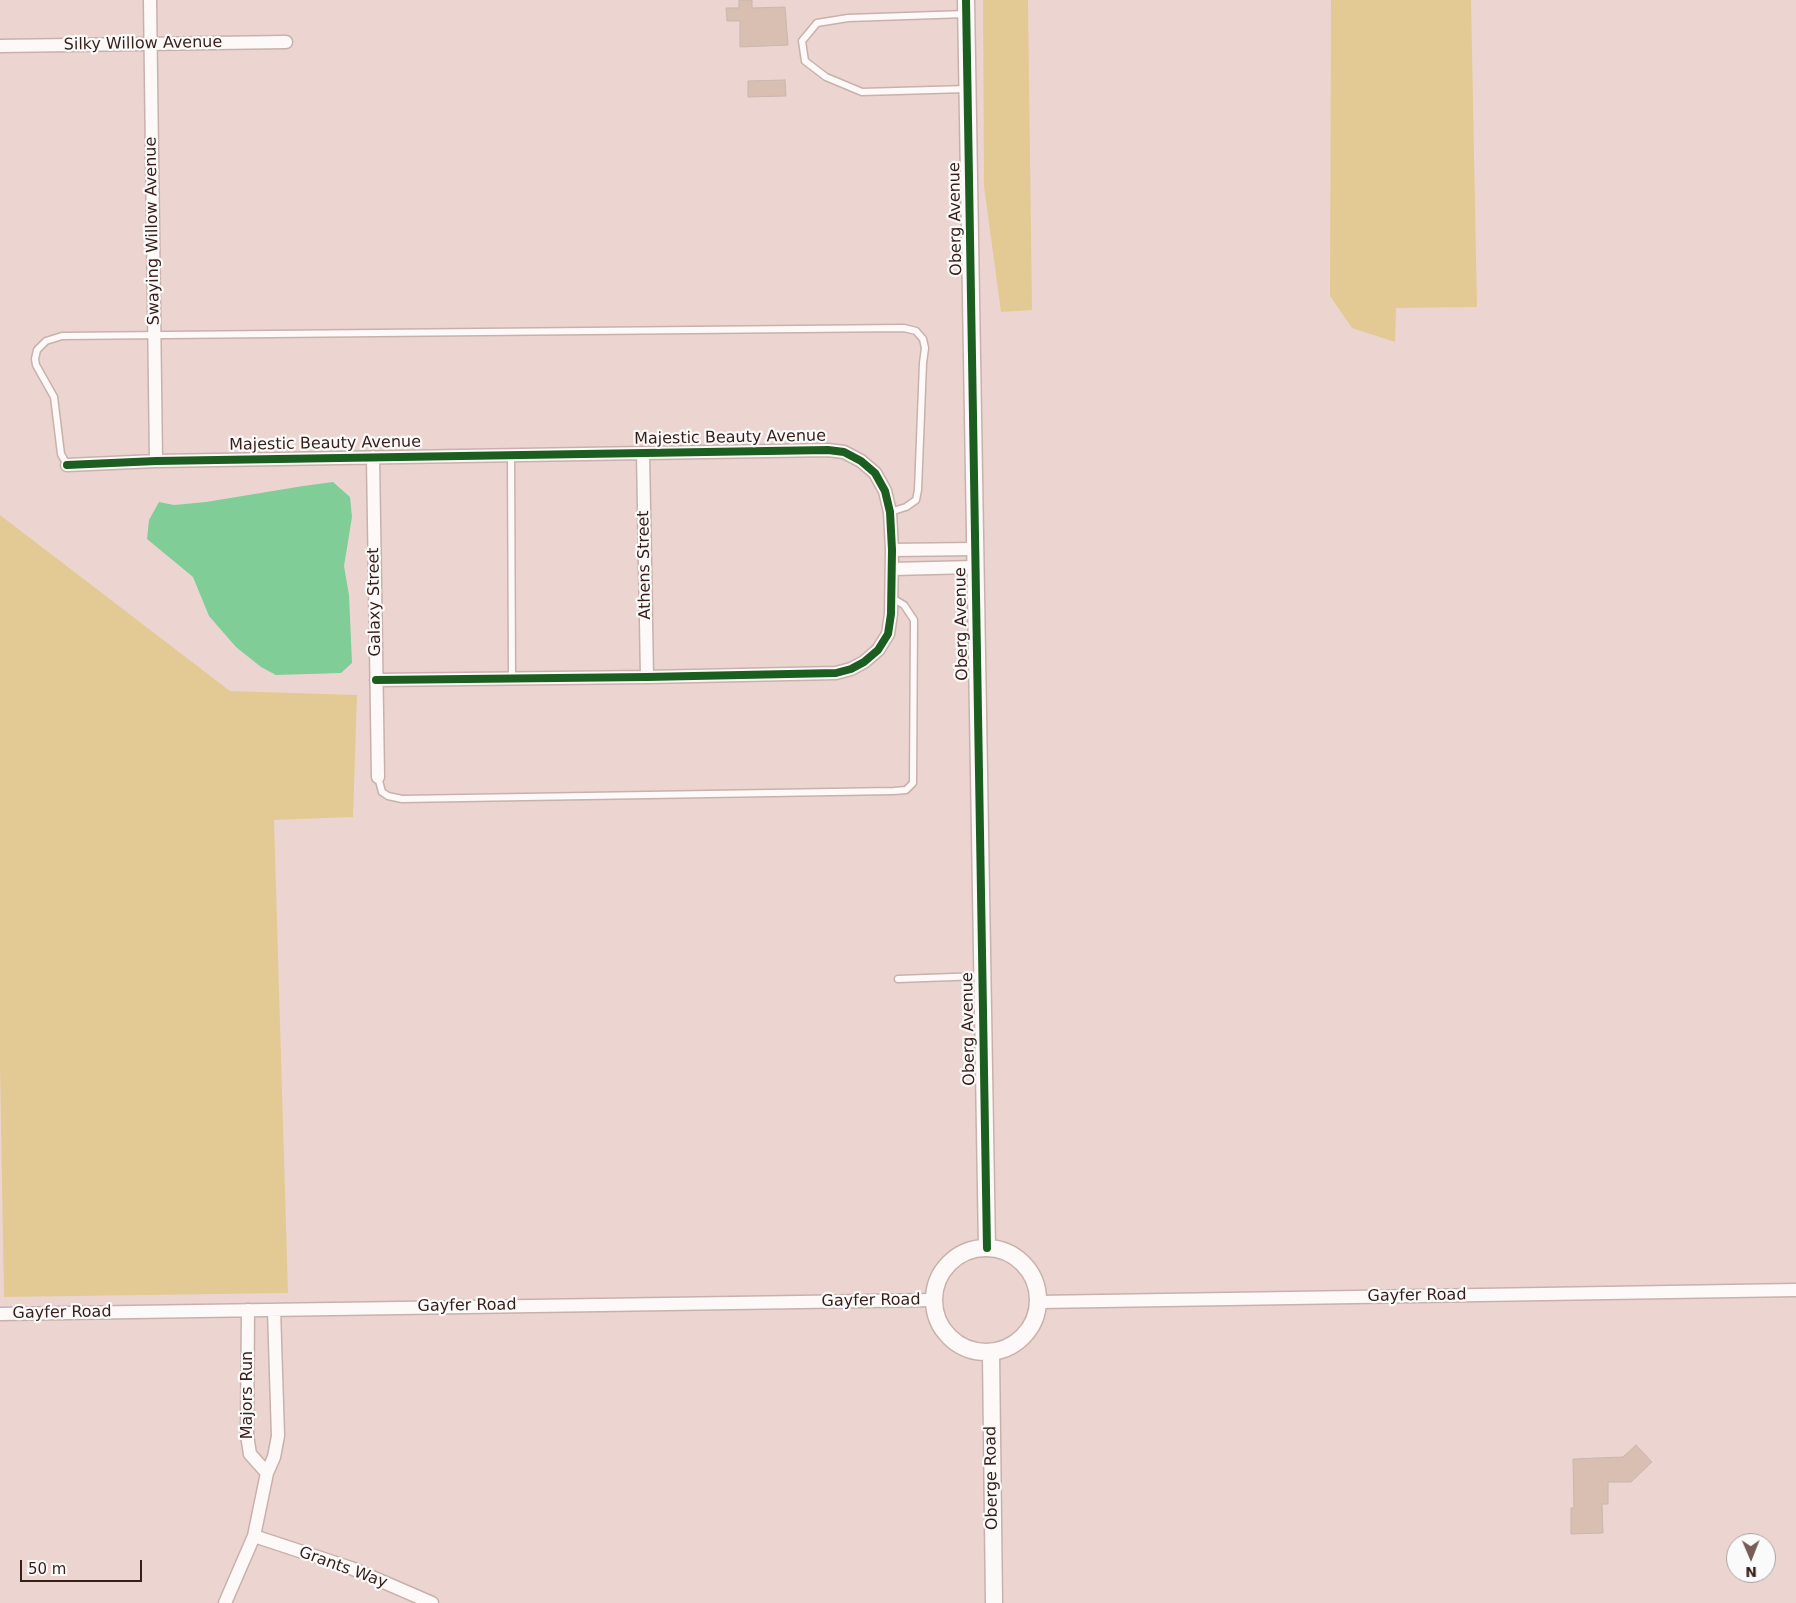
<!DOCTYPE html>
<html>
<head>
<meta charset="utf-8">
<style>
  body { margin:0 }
  #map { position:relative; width:1796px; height:1603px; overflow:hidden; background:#ecd5d0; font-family:"DejaVu Sans",sans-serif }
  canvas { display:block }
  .north { position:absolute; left:1726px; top:1533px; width:50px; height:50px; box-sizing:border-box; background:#fafafa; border:1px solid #aca2a0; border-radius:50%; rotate:179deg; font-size:14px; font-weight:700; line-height:20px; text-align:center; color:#371e18 }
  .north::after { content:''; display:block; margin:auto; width:18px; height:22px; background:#765e58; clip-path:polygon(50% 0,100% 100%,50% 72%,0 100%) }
  .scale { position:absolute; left:20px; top:1560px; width:122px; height:22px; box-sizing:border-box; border:2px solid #371e18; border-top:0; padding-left:6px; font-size:15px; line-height:18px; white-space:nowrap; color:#371e18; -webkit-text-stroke:4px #fafafa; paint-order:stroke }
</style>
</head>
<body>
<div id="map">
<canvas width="1796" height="1603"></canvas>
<div class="north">N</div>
<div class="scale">50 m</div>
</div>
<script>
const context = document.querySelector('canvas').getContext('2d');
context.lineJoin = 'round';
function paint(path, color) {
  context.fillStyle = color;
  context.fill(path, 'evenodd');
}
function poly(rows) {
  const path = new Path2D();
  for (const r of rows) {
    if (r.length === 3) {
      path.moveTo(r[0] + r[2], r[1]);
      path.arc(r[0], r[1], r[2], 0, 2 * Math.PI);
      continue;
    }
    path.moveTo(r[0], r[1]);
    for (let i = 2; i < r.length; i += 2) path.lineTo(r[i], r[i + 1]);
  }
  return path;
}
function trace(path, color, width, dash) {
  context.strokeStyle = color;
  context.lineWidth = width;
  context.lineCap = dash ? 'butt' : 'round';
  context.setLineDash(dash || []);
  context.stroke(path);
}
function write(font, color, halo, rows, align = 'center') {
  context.font = font + ' "DejaVu Sans",sans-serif';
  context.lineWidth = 4.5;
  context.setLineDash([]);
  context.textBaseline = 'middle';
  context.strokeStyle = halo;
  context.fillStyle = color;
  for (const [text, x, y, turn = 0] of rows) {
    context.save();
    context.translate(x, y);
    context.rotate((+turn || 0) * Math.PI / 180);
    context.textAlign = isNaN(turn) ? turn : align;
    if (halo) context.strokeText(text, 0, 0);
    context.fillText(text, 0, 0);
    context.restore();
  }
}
paint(poly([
  [983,0,1028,0,1032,310,1001,312,984,186],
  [1331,0,1471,0,1477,307,1396,308,1395,342,1352,328,1330,296],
  [0,515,230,691,357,695,353,817,274,820,288,1293,4,1297,0,1066]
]), '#e3ca95');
paint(poly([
  [333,482,350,497,352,517,344,566,349,595,352,663,341,673,276,675,261,667,236,647,209,616,193,577,147,539,149,520,159,502,174,505,206,502,303,486]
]), '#80cd97');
const building = poly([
  [739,0,752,0,752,8,785,7,788,45,740,47,740,21,727,21,726,8,739,8,739,0],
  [785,80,786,96,748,97,748,81,785,80],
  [1636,1445,1652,1462,1631,1482,1608,1482,1608,1504,1602,1504,1603,1533,1571,1534,1571,1508,1574,1508,1573,1459,1623,1457,1636,1445]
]);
paint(building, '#d9beb2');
trace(building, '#cab6ad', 1);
const service = poly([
  [966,14,848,18,817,23,802,41,805,61,826,77,862,92,967,89],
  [511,455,512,678],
  [67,465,61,454,54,397,36,365,35,359,37,350,46,341,62,336,904,328,916,331,923,339,925,348,923,363,918,490,916,500,906,507,890,512],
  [378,777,382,792,388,796,402,799,894,791,906,790,913,783,914,620,904,605,892,598],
  [898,979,981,976]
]);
const minor = poly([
  [150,0,156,461],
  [0,46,286,42],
  [643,453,647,677],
  [373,457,378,777],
  [67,465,156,461,828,450,844,452,861,461,875,473,885,491,890,512,892,550,891,614,888,634,878,650,864,662,851,669,836,673,647,677,376,680],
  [892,550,975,549],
  [892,569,975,567],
  [1039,1302,1796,1290],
  [248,1310,247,1435,250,1454,267,1473],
  [0,1314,933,1300],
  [254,1536,351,1568,432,1603],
  [225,1603,254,1536,267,1473,274,1457,278,1436,274,1310]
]);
const tertiary = poly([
  [966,0,987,1248],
  [986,1300,52],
  [991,1353,994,1603]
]);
trace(service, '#c8b1ac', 9);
trace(minor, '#c8b1ac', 15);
trace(tertiary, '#c8b1ac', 19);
trace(service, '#fcf9f8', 6);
trace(minor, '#fcf9f8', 12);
trace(tertiary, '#fcf9f8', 16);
trace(poly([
  [966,0,987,1248],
  [67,465,156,461,828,450,844,452,861,461,875,473,885,491,890,512,892,550,891,614,888,634,878,650,864,662,851,669,836,673,647,677,376,680]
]), '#1b5e20', 8);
write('16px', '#371e18', '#fafafa', [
  ["Silky Willow Avenue",143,44,-1],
  ["Oberg Avenue",956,219,-91],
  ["Swaying Willow Avenue",153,231,-91],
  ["Majestic Beauty Avenue",730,438,-1],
  ["Majestic Beauty Avenue",325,444,-1],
  ["Athens Street",645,565,-91],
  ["Galaxy Street",375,602,-91],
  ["Oberg Avenue",962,624,-91],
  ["Oberg Avenue",969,1029,-91],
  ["Gayfer Road",1417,1296,-1],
  ["Gayfer Road",871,1301,-1],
  ["Gayfer Road",467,1306,-1],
  ["Gayfer Road",62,1313,-1],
  ["Majors Run",248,1395,-90],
  ["Oberge Road",992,1478,-91],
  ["Grants Way",343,1568,20]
]);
</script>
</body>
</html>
